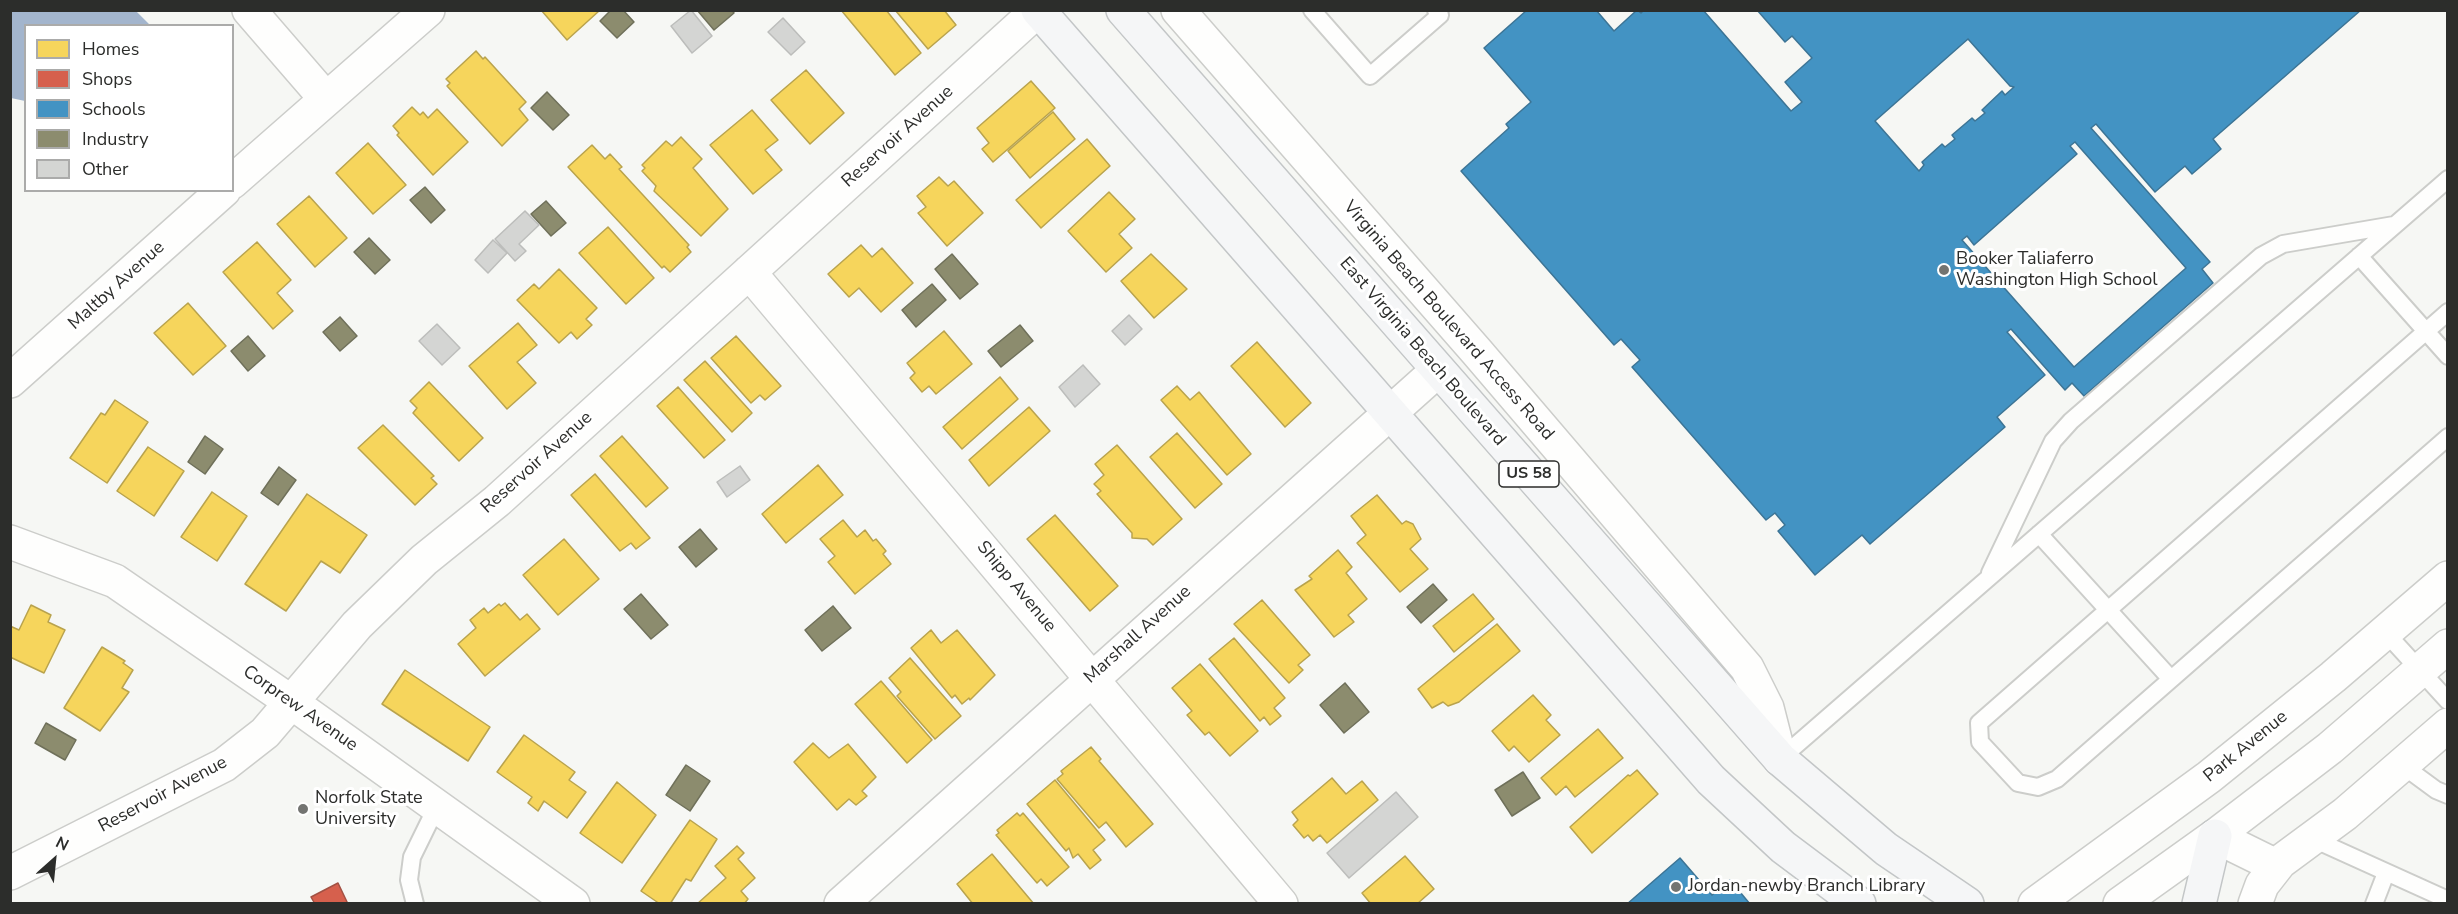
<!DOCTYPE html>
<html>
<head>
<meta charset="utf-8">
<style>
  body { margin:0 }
  #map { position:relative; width:2458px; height:914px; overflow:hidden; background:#f6f7f4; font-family:"Nunito Sans",sans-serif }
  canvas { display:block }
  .frame { position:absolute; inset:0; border:12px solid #2c2d2b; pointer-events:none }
  .legend { position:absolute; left:24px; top:24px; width:210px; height:168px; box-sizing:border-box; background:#fff; border:2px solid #ababaa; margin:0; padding:8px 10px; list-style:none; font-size:18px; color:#2c2d2b }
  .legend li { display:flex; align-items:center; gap:12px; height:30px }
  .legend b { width:30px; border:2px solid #ababaa }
  .north { position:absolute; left:24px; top:830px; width:60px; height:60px; -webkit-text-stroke:4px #fff; paint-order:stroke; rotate:27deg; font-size:16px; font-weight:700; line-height:24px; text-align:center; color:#2c2d2b }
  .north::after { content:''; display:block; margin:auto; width:21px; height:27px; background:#2c2d2b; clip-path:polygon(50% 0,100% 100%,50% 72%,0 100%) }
</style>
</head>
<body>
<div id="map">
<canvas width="2458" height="914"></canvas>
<div class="frame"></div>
<ul class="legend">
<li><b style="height:16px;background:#f6d55c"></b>Homes</li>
<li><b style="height:16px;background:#d6604d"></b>Shops</li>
<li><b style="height:16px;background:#4393c3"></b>Schools</li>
<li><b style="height:16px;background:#8c8c6e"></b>Industry</li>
<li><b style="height:16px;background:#d4d5d3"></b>Other</li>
</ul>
<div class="north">N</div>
</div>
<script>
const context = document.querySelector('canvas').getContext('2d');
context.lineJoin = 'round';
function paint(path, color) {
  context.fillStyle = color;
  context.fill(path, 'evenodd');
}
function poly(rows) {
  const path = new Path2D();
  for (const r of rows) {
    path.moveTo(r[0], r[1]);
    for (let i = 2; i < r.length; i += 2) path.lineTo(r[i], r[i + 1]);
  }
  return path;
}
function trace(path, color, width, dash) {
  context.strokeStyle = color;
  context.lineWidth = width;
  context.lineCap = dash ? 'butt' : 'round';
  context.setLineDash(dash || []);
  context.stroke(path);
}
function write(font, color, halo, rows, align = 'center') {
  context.font = font + ' "Nunito Sans",sans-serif';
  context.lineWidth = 6;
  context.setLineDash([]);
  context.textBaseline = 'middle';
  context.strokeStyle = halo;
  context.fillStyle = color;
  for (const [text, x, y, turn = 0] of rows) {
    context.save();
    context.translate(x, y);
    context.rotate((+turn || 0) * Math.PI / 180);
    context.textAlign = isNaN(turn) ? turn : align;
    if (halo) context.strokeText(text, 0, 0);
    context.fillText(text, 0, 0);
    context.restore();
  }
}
paint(poly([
  [11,10,136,11,150,25,26,26,25,101,11,98]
]), '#a3b5cd');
const homes = poly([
  [541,10,598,10,599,11,567,40,541,10],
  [841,10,886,10,921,53,895,75,841,10],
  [895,10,944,10,956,25,928,49,895,10],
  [476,51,483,59,485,57,526,102,519,109,528,120,502,146,447,86,450,83,446,79,476,51],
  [806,70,844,113,810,144,771,100,806,70],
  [1031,81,1055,108,993,162,982,149,989,143,977,128,1031,81],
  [412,107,420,115,423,112,428,118,437,109,468,142,433,175,397,135,399,133,393,126,412,107],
  [752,110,778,140,765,150,782,170,753,194,710,145,752,110],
  [1053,112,1075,139,1030,178,1008,151,1053,112],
  [681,137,702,159,693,168,728,209,701,236,654,191,656,186,642,171,645,168,642,165,666,141,672,146,681,137],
  [1087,139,1110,166,1041,228,1016,200,1087,139],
  [368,143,406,185,373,214,336,173,368,143],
  [592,145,605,159,610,154,622,167,619,169,689,245,687,247,691,252,670,272,664,266,662,268,568,167,592,145],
  [939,177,948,186,954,181,983,213,947,246,918,213,926,207,917,196,939,177],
  [1109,192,1135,219,1119,234,1132,248,1106,272,1068,231,1109,192],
  [309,196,347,238,315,267,277,224,309,196],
  [608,227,654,278,626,304,579,253,608,227],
  [257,242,291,280,277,293,293,311,273,329,223,272,257,242],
  [861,245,872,257,882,248,913,283,881,312,859,288,849,297,828,274,861,245],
  [1151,254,1187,289,1154,318,1121,281,1151,254],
  [559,269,597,308,586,319,592,325,577,339,571,332,559,343,517,300,534,284,539,289,559,269],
  [188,303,226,346,193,375,154,333,188,303],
  [518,323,537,345,517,362,536,383,507,409,469,366,518,323],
  [944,331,972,364,936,394,929,386,922,392,910,378,915,373,907,363,944,331],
  [736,336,781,386,765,400,760,395,751,403,711,358,736,336],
  [1257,342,1311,403,1285,427,1231,366,1257,342],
  [705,361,752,413,732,432,684,380,705,361],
  [1000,377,1018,399,962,449,943,427,1000,377],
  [429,382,483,438,459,461,413,413,417,408,410,401,429,382],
  [1177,386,1190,400,1199,392,1251,454,1227,475,1161,400,1177,386],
  [678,387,725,440,704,458,657,406,678,387],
  [115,400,148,422,107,483,70,458,101,413,105,415,115,400],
  [1029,407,1050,431,989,486,969,460,1029,407],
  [383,425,434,476,431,478,437,484,415,505,358,448,383,425],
  [1177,433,1222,484,1195,508,1150,457,1177,433],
  [622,436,668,488,646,507,600,456,622,436],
  [1117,445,1182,519,1153,545,1147,539,1132,538,1132,533,1097,494,1101,491,1094,484,1104,475,1095,464,1117,445],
  [148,447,184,471,154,516,117,491,148,447],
  [818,465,843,495,786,543,762,514,818,465],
  [595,474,650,538,636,549,631,543,620,551,571,495,595,474],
  [212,492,247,516,217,561,181,537,212,492],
  [307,494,367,535,340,573,321,561,286,611,245,584,307,494],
  [1377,495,1402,524,1406,521,1413,524,1421,539,1410,549,1428,569,1400,592,1357,543,1366,535,1351,516,1377,495],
  [1055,515,1118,586,1090,611,1027,539,1055,515],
  [843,520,857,537,865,530,873,541,876,539,886,551,883,554,891,564,855,594,828,562,835,556,820,539,843,520],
  [564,539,599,579,558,615,523,575,564,539],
  [1338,550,1352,567,1346,573,1367,599,1348,615,1354,622,1334,637,1295,590,1312,579,1309,576,1338,550],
  [1473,594,1494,619,1454,652,1433,626,1473,594],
  [1262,600,1310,655,1298,665,1303,670,1289,683,1234,624,1262,600],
  [505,603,520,620,527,614,540,629,485,676,458,644,476,628,470,620,484,608,488,613,499,604,501,606,505,603],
  [31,605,51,615,48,622,65,630,44,673,10,657,10,626,19,630,31,605],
  [1497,624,1520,651,1459,702,1448,706,1443,702,1432,708,1418,689,1497,624],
  [931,630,941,643,957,630,995,675,970,700,969,698,962,704,955,695,952,698,911,648,931,630],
  [1234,638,1285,698,1274,708,1281,716,1270,725,1264,717,1260,721,1209,659,1234,638],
  [102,647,125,661,123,663,133,670,122,688,129,692,100,731,64,708,102,647],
  [910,658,961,716,935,739,897,696,901,692,889,678,910,658],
  [1200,664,1258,731,1230,756,1209,732,1205,735,1187,715,1192,711,1172,688,1200,664],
  [405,670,490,727,468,761,382,704,405,670],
  [881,681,932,740,907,763,855,704,881,681],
  [1533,695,1551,715,1546,720,1560,735,1529,762,1514,746,1509,751,1492,731,1533,695],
  [1598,729,1623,758,1575,797,1566,786,1556,795,1541,778,1598,729],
  [524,735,575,772,569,780,586,792,567,818,544,801,538,811,528,803,532,797,497,772,524,735],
  [813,743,829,758,848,744,876,777,862,791,867,796,856,805,849,799,837,810,794,762,813,743],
  [1091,747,1101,759,1099,761,1153,824,1126,847,1106,822,1099,828,1057,779,1063,774,1061,771,1091,747],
  [1637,770,1658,794,1592,853,1570,827,1628,775,1630,776,1637,770],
  [1332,778,1346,794,1362,781,1378,800,1327,843,1320,835,1313,841,1308,835,1304,838,1293,825,1298,820,1292,812,1332,778],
  [1055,780,1105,840,1093,850,1101,860,1090,869,1078,854,1073,858,1069,848,1066,851,1027,804,1055,780],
  [617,782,656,815,622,863,580,833,617,782],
  [1017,813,1020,816,1023,813,1069,867,1047,886,1041,879,1037,883,996,835,999,833,997,830,1017,813],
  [690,820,717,839,691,881,686,879,670,904,660,904,641,891,690,820],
  [737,846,744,853,738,859,755,878,741,891,748,899,744,904,697,904,726,878,715,866,737,846],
  [992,854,1034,904,973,904,957,884,992,854],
  [1405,856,1434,889,1417,904,1371,904,1362,893,1405,856]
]);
paint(homes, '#f6d55c');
trace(homes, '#b9a34d', 1.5);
const shops = poly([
  [338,883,348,904,315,904,311,897,338,883]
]);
paint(shops, '#d6604d');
trace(shops, '#a35143', 1.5);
const schools = poly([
  [1527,10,1596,10,1614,31,1637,10,1641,13,1644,10,1703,10,1791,111,1802,102,1785,82,1812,58,1792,36,1785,42,1757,10,2361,10,2213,139,2221,149,2192,174,2185,166,2155,192,2096,124,2091,128,2210,262,2202,269,2213,283,2084,396,2072,383,2065,390,2011,329,2007,332,2045,375,1997,417,2005,427,1870,544,1862,535,1815,575,1778,531,1785,525,1775,513,1766,520,1632,367,1640,360,1621,339,1614,345,1461,171,1509,128,1506,124,1531,102,1484,48,1527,10],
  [1968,39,2010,86,2014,87,2005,95,2002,91,1982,110,1985,113,1975,121,1972,118,1952,135,1955,139,1945,147,1942,144,1922,162,1924,165,1919,171,1875,121,1968,39],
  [2075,142,2186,268,2074,367,1962,240,1967,236,1974,245,2077,154,2070,146,2075,142],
  [1680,858,1712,895,1730,880,1750,904,1627,904,1680,858]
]);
paint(schools, '#4393c3');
trace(schools, '#3c7495', 1.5);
const industry = poly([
  [611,10,623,10,634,22,617,38,600,21,611,10],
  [697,10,732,10,734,13,714,30,697,10],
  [547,92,569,115,553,130,531,108,547,92],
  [425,187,445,210,431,223,410,200,425,187],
  [546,201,566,223,551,236,531,214,546,201],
  [369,238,390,260,375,274,354,252,369,238],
  [952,254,978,284,960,299,935,269,952,254],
  [932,284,946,300,916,327,902,310,932,284],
  [340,317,357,336,340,351,323,332,340,317],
  [1020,325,1033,341,1001,367,988,351,1020,325],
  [248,336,265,356,248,371,231,351,248,336],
  [205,436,223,449,205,474,188,462,205,436],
  [279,467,296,480,278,505,261,493,279,467],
  [700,529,717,549,696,567,679,547,700,529],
  [1433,584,1447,600,1421,623,1407,607,1433,584],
  [641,594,668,625,651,639,624,609,641,594],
  [833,606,851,628,822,651,805,630,833,606],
  [1345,683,1369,712,1344,733,1320,705,1345,683],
  [46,723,76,740,65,760,35,743,46,723],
  [686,765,710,781,690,811,666,795,686,765],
  [1523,772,1540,798,1512,816,1495,790,1523,772]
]);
paint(industry, '#8c8c6e');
trace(industry, '#6f705a', 1.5);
const building = poly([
  [691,10,712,36,692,53,671,26,691,10],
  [783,18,805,42,791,55,768,32,783,18],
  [525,211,539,225,519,244,526,251,515,261,495,239,525,211],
  [493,240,507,253,488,273,475,260,493,240],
  [1129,315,1142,329,1125,345,1112,331,1129,315],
  [437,324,460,348,442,365,419,341,437,324],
  [1083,365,1100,384,1075,407,1059,387,1083,365],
  [740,466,750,480,727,497,717,482,740,466],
  [1396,792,1418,817,1349,878,1327,853,1396,792]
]);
paint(building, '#d4d5d3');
trace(building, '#bcbdbb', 1.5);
const service = poly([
  [1312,10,1370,76,1440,15,1436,10],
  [2359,256,2448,356],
  [2448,312,1979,723,1980,742,2018,783,2038,787,2057,779,2448,437],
  [2039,534,2170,678],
  [1990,573,2053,441,2071,421,2261,256,2283,244,2394,225],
  [2385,632,2448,701],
  [1780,759,2448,179],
  [2402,765,2436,790,2448,795],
  [2311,838,2448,900],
  [415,904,409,880,412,857,437,806],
  [2374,904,2386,873]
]);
const minor = poly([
  [249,10,326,99],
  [1178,10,1477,352,1747,668,1767,708,1780,759],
  [232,182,428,10],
  [749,272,1281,904],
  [10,381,224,190],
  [10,542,115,581,291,702,573,904],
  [2215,836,2276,866],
  [10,873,224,765,265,733,357,625,424,560,497,501,1038,10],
  [841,904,1438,370],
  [2255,904,2262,885,2280,862,2345,814,2448,725]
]);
const secondary = poly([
  [2035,904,2209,777,2333,677,2448,578],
  [2120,904,2215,836,2330,748,2448,646]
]);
const primary = poly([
  [1038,10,1711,780,1783,847,1859,904],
  [1123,10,1780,759,1886,849,1967,904],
  [2199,904,2215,836]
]);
trace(service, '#cccdca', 20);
trace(minor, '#cccdca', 36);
trace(secondary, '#cccdca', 36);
trace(primary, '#c3c6c7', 36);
trace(service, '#fefefd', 16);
trace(minor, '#fefefd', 33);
trace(secondary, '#fefefd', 33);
trace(primary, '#f5f6f7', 33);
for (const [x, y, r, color] of [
  [1944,270,6,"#737471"],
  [303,809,6,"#737471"],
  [1676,887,6,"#737471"]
]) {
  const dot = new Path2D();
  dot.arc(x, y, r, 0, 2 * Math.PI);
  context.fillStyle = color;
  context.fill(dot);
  trace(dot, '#fff', 2);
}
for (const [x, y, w] of [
  [1529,474,60]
]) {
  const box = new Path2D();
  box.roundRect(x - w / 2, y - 13, w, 26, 4.5);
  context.fillStyle = '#fff';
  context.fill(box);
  trace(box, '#2c2d2b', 1.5);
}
write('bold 16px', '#2c2d2b', null, [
  ["US 58",1529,474]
]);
write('18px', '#2c2d2b', '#fff', [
  ["Reservoir Avenue",898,137,-42],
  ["Maltby Avenue",117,286,-42],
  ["Virginia Beach Boulevard Access Road",1448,321,49],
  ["East Virginia Beach Boulevard",1422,352,49],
  ["Reservoir Avenue",537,463,-42],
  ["Shipp Avenue",1016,587,50],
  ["Marshall Avenue",1138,635,-42],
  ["Corprew Avenue",300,709,35],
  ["Park Avenue",2246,747,-39],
  ["Reservoir Avenue",163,795,-28]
]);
write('18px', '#2c2d2b', '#fff', [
  ["Booker Taliaferro",1956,260],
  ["Washington High School",1956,281],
  ["Norfolk State",315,799],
  ["University",315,820],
  ["Jordan-newby Branch Library",1688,887]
], 'left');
</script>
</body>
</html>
